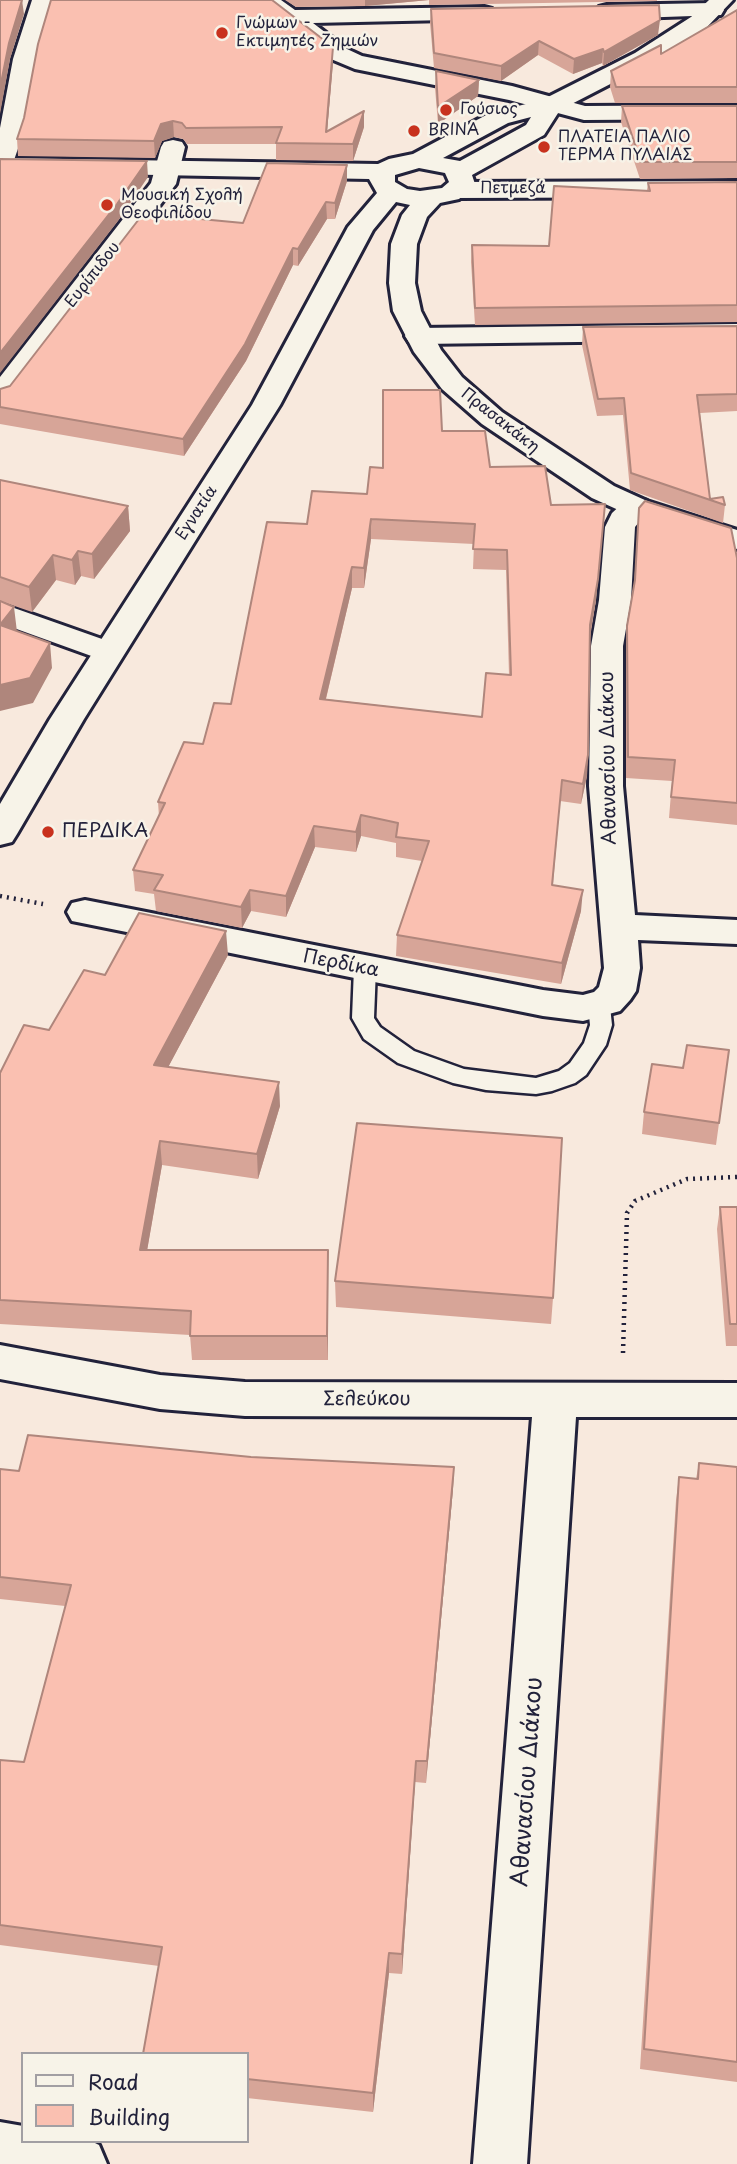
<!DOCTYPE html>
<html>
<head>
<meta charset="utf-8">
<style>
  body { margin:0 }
  #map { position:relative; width:737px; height:2164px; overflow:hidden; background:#f8e9dd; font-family:"Playpen Sans",sans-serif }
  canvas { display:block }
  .legend { position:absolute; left:21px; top:2052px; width:228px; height:91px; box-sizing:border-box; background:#f7f3e8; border:2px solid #a29fa3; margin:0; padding:9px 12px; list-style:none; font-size:21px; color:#22223b }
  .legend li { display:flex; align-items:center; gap:14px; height:35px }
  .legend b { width:35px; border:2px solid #a29fa3 }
</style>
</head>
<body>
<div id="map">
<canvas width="737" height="2164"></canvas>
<ul class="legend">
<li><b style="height:9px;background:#f7f3e8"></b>Road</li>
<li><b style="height:19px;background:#fac0b1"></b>Building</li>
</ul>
</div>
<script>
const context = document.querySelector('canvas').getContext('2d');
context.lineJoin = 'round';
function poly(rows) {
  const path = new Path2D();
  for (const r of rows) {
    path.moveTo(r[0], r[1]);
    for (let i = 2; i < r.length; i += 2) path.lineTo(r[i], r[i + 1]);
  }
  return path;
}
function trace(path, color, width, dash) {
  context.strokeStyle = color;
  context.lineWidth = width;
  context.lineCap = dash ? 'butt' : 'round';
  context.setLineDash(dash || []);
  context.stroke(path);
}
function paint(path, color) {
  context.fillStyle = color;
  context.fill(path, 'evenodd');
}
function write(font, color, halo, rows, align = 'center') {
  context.font = font + ' "Playpen Sans",sans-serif';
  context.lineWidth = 5;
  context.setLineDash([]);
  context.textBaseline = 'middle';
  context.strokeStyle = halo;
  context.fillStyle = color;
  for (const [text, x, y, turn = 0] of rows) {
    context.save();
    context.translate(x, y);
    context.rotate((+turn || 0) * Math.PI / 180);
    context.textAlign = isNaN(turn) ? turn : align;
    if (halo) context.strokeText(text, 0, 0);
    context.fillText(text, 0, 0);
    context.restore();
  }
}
const lane = poly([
  [365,961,373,963,376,968,374,1018,380,1027,414,1051,464,1069,536,1078,559,1071,570,1063,584,1043,590,1025,588,1006,591,1001,599,998,607,1001,610,1006,612,1025,606,1045,586,1075,575,1083,552,1091,536,1094,486,1090,453,1083,398,1063,364,1039,352,1018,354,968,357,963,365,961]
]);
const street = poly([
  [32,0,54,0,37,59,23,134,12,166,9,171,0,173,0,128,13,59,32,0],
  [256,0,281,0,295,10,484,7,492,9,495,14,492,19,313,23,347,49,362,56,512,86,585,106,737,105,737,119,584,120,509,100,355,69,331,59,256,0],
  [713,3,721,5,724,10,721,15,607,19,599,17,596,12,599,7,607,5,713,3],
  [173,140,182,142,185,147,176,184,10,402,0,405,0,377,151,183,161,147,164,142,173,140],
  [737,181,737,197,457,198,448,195,444,190,448,185,457,182,737,181],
  [737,324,737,340,419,344,409,342,405,336,409,330,419,328,737,324],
  [636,498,647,501,651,507,635,527,631,600,623,646,623,786,635,915,737,920,737,944,638,940,640,968,636,991,630,1000,620,1011,583,1021,543,1016,72,921,67,912,72,903,85,900,543,990,583,995,594,992,599,987,604,968,589,786,591,646,599,600,605,527,612,513,625,501,636,498],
  [0,603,119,645,124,652,119,659,108,662,0,623,0,603],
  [0,1345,160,1375,245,1382,737,1383,737,1417,576,1417,527,2164,473,2164,532,1417,245,1416,160,1409,0,1379,0,1345],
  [0,2122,23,2126,23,2141,91,2141,99,2145,107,2164,0,2164,0,2122]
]);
const secondary = poly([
  [709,0,733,0,707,27,651,63,560,110,544,135,472,175,475,184,459,199,440,203,427,217,417,244,415,283,421,311,441,350,462,377,502,412,614,486,647,501,737,530,737,549,625,513,592,498,482,424,442,389,414,352,393,311,389,283,391,244,402,215,410,205,396,202,373,230,280,405,84,719,17,834,12,842,0,845,0,804,50,719,252,405,348,227,377,193,369,179,0,172,0,158,378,164,389,159,413,154,490,113,542,100,635,53,691,17,709,0],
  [531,117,526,125,460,161,443,158,508,123,531,117],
  [419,168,445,173,449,182,442,188,420,191,407,189,395,182,395,175,419,168]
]);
trace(lane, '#22223b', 5);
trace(street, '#22223b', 6);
trace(secondary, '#22223b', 6);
trace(poly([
  [0,896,43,904],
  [623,1353,627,1213,635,1201,687,1179,737,1177]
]), '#22223b', 4.5, [2, 5]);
paint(lane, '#f7f3e8');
paint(street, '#f7f3e8');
paint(secondary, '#f7f3e8');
paint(poly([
  [285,0,657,0,657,1,429,5,429,0,365,6,296,7],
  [431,9,658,35,603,66,602,63,573,74,538,55,501,81,434,68,430,23],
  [737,10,737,103,615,103,610,87,611,71,661,54],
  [333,47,333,63,327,131,364,127,353,161,276,160,276,144,187,144,183,139,174,137,162,141,155,158,18,156,17,139,24,118],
  [436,71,479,80,478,96,438,124,435,88],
  [622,106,737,106,737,178,640,179,621,122],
  [347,181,335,219,327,219,298,266,293,265,246,361,184,456,0,424,0,389,10,386,190,218,243,223],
  [737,182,737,322,475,325,471,262,472,245,549,246,647,190,648,183],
  [737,326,737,411,700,413,710,499,725,505,723,523,630,490,623,415,597,416,582,345,583,327],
  [442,431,490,467,551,505,596,600,590,638,587,776,581,804,560,801,553,885,581,911,561,984,396,956,397,935,422,861,396,857,396,843,361,836,356,852,315,847,286,917,251,911,242,928,156,911,154,894,135,891,133,870,159,817,158,802,203,744,231,704,307,524,367,494,383,468],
  [371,539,474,544,473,569,506,570,509,675,482,717,326,699,352,588,364,588],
  [0,480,128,506,130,531,94,579,81,576,75,585,56,580,32,612,0,601],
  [639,508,737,558,737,825,669,818,672,781,626,778,626,646,627,626,634,586],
  [228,955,168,1067,280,1106,258,1179,162,1165,147,1250,328,1250,328,1360,192,1360,190,1335,0,1324,0,1073,49,1030,105,975],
  [729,1050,716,1145,642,1134,644,1112,683,1068],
  [720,1207,737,1207,737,1346,726,1346,717,1229],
  [335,1281,553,1298,551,1324,336,1307],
  [251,1457,454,1467,453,1489,426,1783,415,1782,402,1974,389,1973,373,2112,247,2098,247,2054,159,1966,0,1945,0,1760,24,1762,65,1606,0,1599,0,1469,19,1471],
  [699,1463,737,1467,737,2082,640,2069,676,1500,679,1477,696,1479]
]), '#d7a598');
paint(poly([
  [22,0,24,14,10,59,0,114,0,88,9,43],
  [365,0,429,0,365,6],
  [660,20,658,35,603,66,604,52],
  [539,41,538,55,501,81,501,66],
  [333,47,333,63,326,144,326,132],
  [603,49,602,63,573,74,574,59],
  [479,80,478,96,438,124,438,107],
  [364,111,364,127,353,161,353,144],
  [173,121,174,137,162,141,155,158,154,141,161,124],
  [147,161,148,177,118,221,0,373,0,353],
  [347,165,347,181,335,219,335,203],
  [326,202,327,219,298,266,298,249],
  [293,248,293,265,246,361,184,456,183,439],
  [605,504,596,600,588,646,590,625],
  [128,506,130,531,94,579,92,554],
  [371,519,371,539,364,588,364,568],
  [78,551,81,576,75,585,72,560],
  [53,555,56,580,32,612,29,587],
  [352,567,352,588,321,719,320,699],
  [14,607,17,632,0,625],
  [50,643,52,668,33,703,0,711,0,685],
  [588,755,587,776,581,804,583,784],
  [361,815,361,836,356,852,356,832],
  [314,826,315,847,286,917,286,896],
  [250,890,251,911,242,928,241,907],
  [583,890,581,911,561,984,562,963],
  [226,931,228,955,156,1090,154,1065],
  [279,1082,280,1106,258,1179,257,1154],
  [160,1141,162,1165,143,1274,140,1250],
  [328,1250,328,1360,327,1336],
  [454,1467,453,1489,426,1783,427,1761],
  [416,1761,415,1782,402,1974,402,1954],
  [389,1953,389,1973,373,2112,373,2093]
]), '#af867c');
const building = poly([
  [0,0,22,0,9,43,0,88,0,0],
  [51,0,272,0,333,47,326,132,364,111,353,144,276,143,282,127,186,128,182,123,173,121,161,124,154,141,17,139,24,118,38,44,51,0],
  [659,5,660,20,604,52,603,49,574,59,539,41,501,66,434,53,431,9,659,5],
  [737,10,737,87,616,87,611,71,661,45,661,54,737,10],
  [436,71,479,80,438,107,436,71],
  [622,106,737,106,737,162,641,162,622,106],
  [0,159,147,161,117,204,0,353,0,159],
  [267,163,347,165,335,203,326,202,298,249,293,248,245,344,183,439,0,407,0,389,10,386,146,210,190,218,243,223,267,163],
  [737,182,737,305,475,308,472,245,549,246,554,186,650,191,648,183,737,182],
  [737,326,737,394,697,395,710,499,723,497,725,505,631,473,624,398,598,399,583,327,737,326],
  [383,390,440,390,442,431,485,431,490,467,545,466,551,505,605,504,598,579,590,625,588,755,583,784,562,780,552,885,583,890,562,963,397,935,429,841,396,837,398,823,361,815,356,832,314,826,286,896,250,890,241,907,154,890,163,875,133,870,165,803,158,802,184,742,203,744,214,703,231,704,267,522,307,524,312,491,367,494,370,467,383,468,383,390],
  [371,519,475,524,473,549,507,550,511,675,486,673,482,717,320,699,352,567,364,568,371,519],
  [0,480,128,506,92,554,78,551,72,560,53,555,29,587,0,577,0,480],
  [645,501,731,528,737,558,737,803,671,797,675,760,628,757,627,626,635,580,639,508,645,501],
  [0,601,14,607,0,625,50,643,30,678,0,685,0,601],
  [139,913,226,931,154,1065,279,1082,257,1154,160,1141,140,1250,328,1250,327,1336,190,1336,191,1311,0,1300,0,1073,24,1025,49,1030,84,970,105,975,139,913],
  [687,1045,729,1050,719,1123,644,1112,652,1064,683,1068,687,1045],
  [357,1123,562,1138,553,1298,335,1281,357,1123],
  [720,1207,737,1207,737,1324,730,1324,720,1207],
  [28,1435,251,1457,454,1467,427,1761,416,1761,402,1954,389,1953,373,2093,247,2079,247,2054,143,2054,162,1947,0,1925,0,1760,24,1762,71,1585,0,1577,0,1469,19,1471,28,1435],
  [699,1463,737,1467,737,2062,644,2049,679,1477,698,1479,699,1463]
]);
paint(building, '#fac0b1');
trace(building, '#af867c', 2);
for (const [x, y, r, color] of [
  [222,33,7,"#c8321e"],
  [446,110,7,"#c8321e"],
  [414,131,7,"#c8321e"],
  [544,147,7,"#c8321e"],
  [107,205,7,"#c8321e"],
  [48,832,7,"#c8321e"]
]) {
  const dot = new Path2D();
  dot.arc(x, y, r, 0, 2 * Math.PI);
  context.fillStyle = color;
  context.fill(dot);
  trace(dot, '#f7f3e8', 2.5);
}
write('16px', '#22223b', '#f7f3e8', [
  ["Γνώμων -",236,24],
  ["Εκτιμητές Ζημιών",236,42],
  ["Γούσιος",460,110],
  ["BRINA",428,131],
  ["ΠΛΑΤΕΙΑ ΠΑΛΙΟ",558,138],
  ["ΤΕΡΜΑ ΠΥΛΑΙΑΣ",558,156],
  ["Μουσική Σχολή",121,196],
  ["Θεοφιλίδου",121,214]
], 'left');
write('16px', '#22223b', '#f7f3e8', [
  ["Πετμεζά",513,189],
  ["Ευρίπιδου",93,275,-52],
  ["Πρασακάκη",500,421,38],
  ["Εγνατία",197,513,-57]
]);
write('19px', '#22223b', '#f7f3e8', [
  ["Αθανασίου Διάκου",609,758,-91],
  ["Περδίκα",341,964,11],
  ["Σελεύκου",367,1400]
]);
write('19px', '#22223b', '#f7f3e8', [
  ["ΠΕΡΔΙΚΑ",62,832]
], 'left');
write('23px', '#22223b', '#f7f3e8', [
  ["Αθανασίου Διάκου",528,1782,-86]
]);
</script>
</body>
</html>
